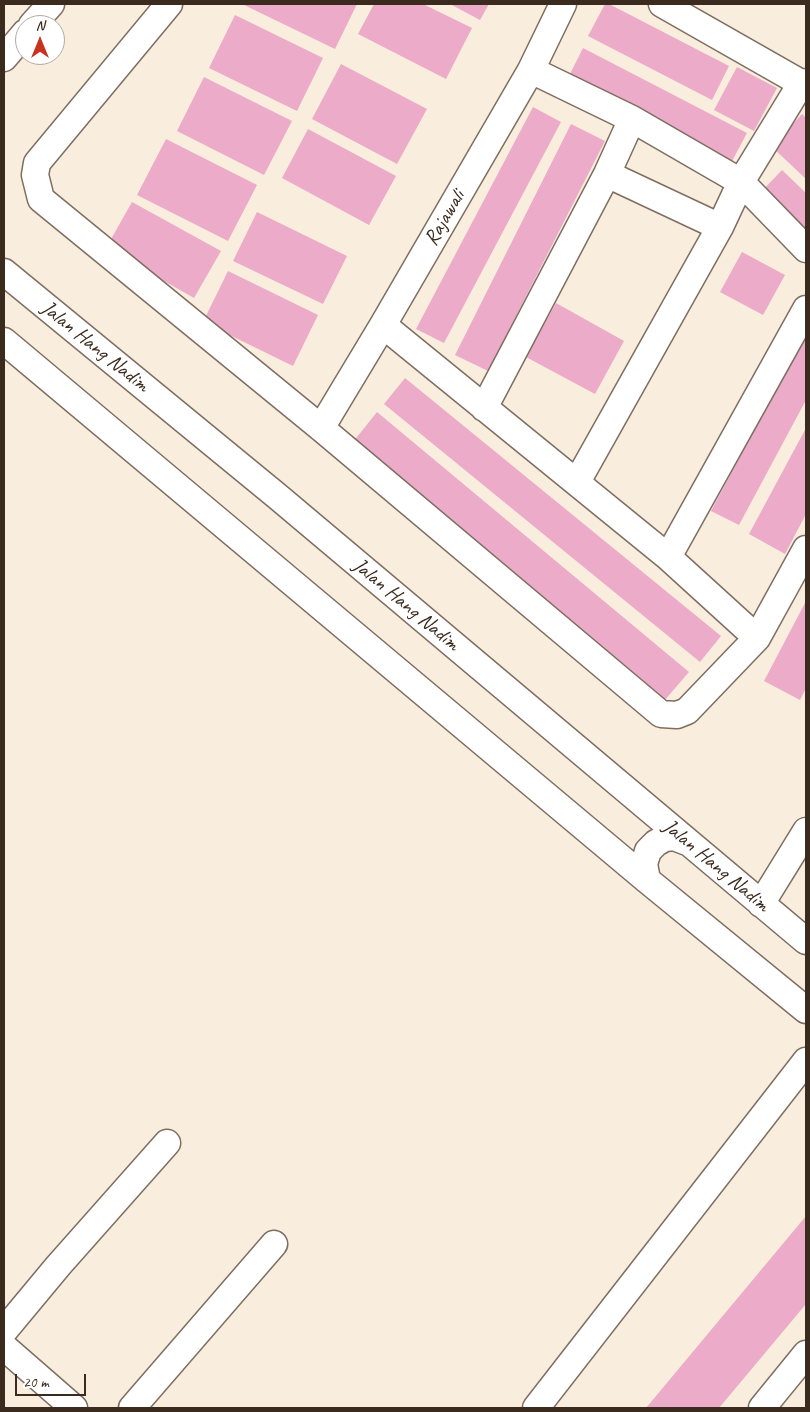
<!DOCTYPE html>
<html>
<head>
<meta charset="utf-8">
<style>
  body { margin:0 }
  #map { position:relative; width:810px; height:1412px; overflow:hidden; background:#f9eddd; font-family:Caveat,sans-serif }
  canvas { display:block }
  .frame { position:absolute; inset:0; border:5px solid #3b2a1e; pointer-events:none }
  .north { position:absolute; left:15px; top:15px; width:50px; height:50px; box-sizing:border-box; background:#fff; border:1px solid #b1aaa5; border-radius:50%; rotate:0deg; font-size:14px; font-weight:700; line-height:20px; text-align:center; color:#3b2a1e }
  .north::after { content:''; display:block; margin:auto; width:18px; height:22px; background:#c8321e; clip-path:polygon(50% 0,100% 100%,50% 72%,0 100%) }
  .scale { position:absolute; left:15px; top:1374px; width:71px; height:22px; box-sizing:border-box; border:2px solid #3b2a1e; border-top:0; padding-left:6px; font-size:15px; line-height:18px; white-space:nowrap; color:#3b2a1e; -webkit-text-stroke:4px #fff; paint-order:stroke }
</style>
</head>
<body>
<div id="map">
<canvas width="810" height="1412"></canvas>
<div class="frame"></div>
<div class="north">N</div>
<div class="scale">20 m</div>
</div>
<script>
const context = document.querySelector('canvas').getContext('2d');
context.lineJoin = 'round';
function paint(path, color) {
  context.fillStyle = color;
  context.fill(path, 'evenodd');
}
function poly(rows) {
  const path = new Path2D();
  for (const r of rows) {
    path.moveTo(r[0], r[1]);
    for (let i = 2; i < r.length; i += 2) path.lineTo(r[i], r[i + 1]);
  }
  return path;
}
function trace(path, color, width, dash) {
  context.strokeStyle = color;
  context.lineWidth = width;
  context.lineCap = dash ? 'butt' : 'round';
  context.setLineDash(dash || []);
  context.stroke(path);
}
function write(font, color, halo, rows, align = 'center') {
  context.font = font + ' Caveat,sans-serif';
  context.lineWidth = 5;
  context.setLineDash([]);
  context.textBaseline = 'middle';
  context.strokeStyle = halo;
  context.fillStyle = color;
  for (const [text, x, y, turn = 0] of rows) {
    context.save();
    context.translate(x, y);
    context.rotate((+turn || 0) * Math.PI / 180);
    context.textAlign = isNaN(turn) ? turn : align;
    if (halo) context.strokeText(text, 0, 0);
    context.fillText(text, 0, 0);
    context.restore();
  }
}
paint(poly([
  [242,4,357,4,335,49],
  [374,4,423,4,472,28,446,79,358,34],
  [450,4,489,4,480,20],
  [605,4,609,4,729,66,712,100,588,36],
  [235,15,323,58,297,111,209,68],
  [583,48,747,133,731,163,568,78],
  [341,64,427,109,397,164,312,119],
  [737,67,777,88,754,131,714,110],
  [204,77,292,121,264,175,177,131],
  [533,107,561,122,444,343,416,329],
  [802,114,806,118,806,179,772,147],
  [571,124,605,141,488,371,455,355],
  [308,129,396,176,369,225,282,178],
  [166,139,257,185,228,241,137,195],
  [782,170,806,193,806,236,760,193],
  [132,202,221,251,194,298,106,248],
  [257,212,347,256,323,304,233,261],
  [742,252,785,275,763,315,720,292],
  [228,271,318,315,293,366,203,322],
  [556,303,624,341,595,394,526,357],
  [805,335,806,400,739,525,711,511],
  [405,378,721,636,700,662,384,404],
  [377,412,689,672,664,701,353,442],
  [806,428,806,514,785,554,749,534],
  [806,601,806,688,800,700,764,681],
  [806,1216,806,1304,719,1408,646,1408]
]), '#ecabc8');
const minor = poly([
  [169,4,37,163,35,175,41,199,321,428,661,714,677,715,687,711,757,638,806,549],
  [662,4,806,86],
  [32,25,51,4],
  [4,58,25,33],
  [531,70,632,119,741,182,806,249],
  [607,174,720,227],
  [4,272,277,496,806,941],
  [383,325,668,557,757,638],
  [4,341,647,880,806,1010],
  [484,408,607,174,632,119],
  [321,428,383,325,531,70,563,4],
  [577,482,720,227,741,182,802,82],
  [668,557,806,309],
  [647,880,644,864,648,851,656,843,665,838,674,837,687,842],
  [761,904,806,831],
  [4,1331,58,1266,167,1143],
  [4,1347,74,1408],
  [132,1408,274,1244],
  [536,1408,806,1061],
  [762,1408,806,1354]
]);
trace(minor, '#7e6e61', 29);
trace(minor, '#fff', 26);
write('21px', '#3b2a1e', '#fff', [
  ["Rajawali",445,218,-60],
  ["Jalan Hang Nadim",95,347,39],
  ["Jalan Hang Nadim",406,605,40],
  ["Jalan Hang Nadim",716,866,40]
]);
</script>
</body>
</html>
